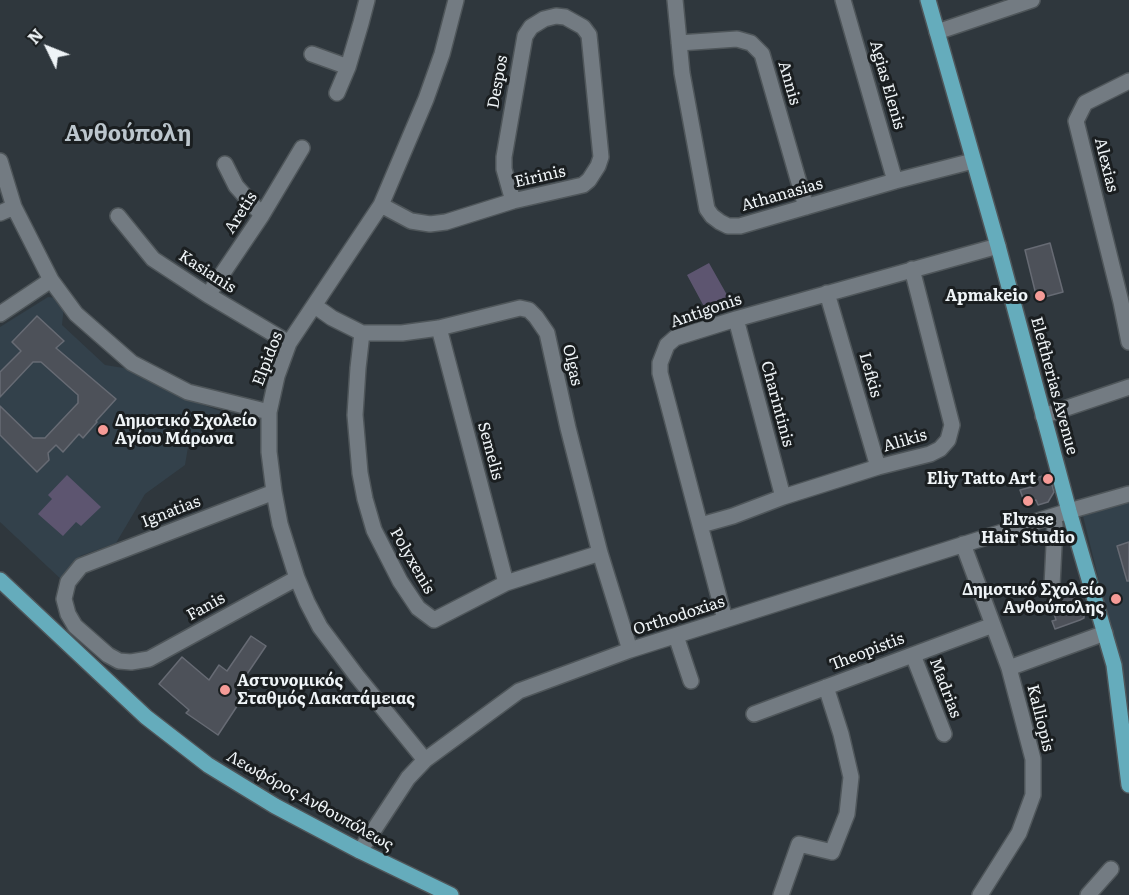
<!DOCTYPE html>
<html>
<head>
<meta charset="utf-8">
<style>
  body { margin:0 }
  #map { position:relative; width:1129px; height:895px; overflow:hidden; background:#2f373d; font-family:Literata,serif }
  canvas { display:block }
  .north { position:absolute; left:18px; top:18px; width:60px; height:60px; -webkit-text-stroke:4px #1a1e20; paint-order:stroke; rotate:313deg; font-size:16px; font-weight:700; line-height:24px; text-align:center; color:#eff4f7 }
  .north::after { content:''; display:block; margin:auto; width:21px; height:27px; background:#eff4f7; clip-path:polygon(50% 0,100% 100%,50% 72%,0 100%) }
</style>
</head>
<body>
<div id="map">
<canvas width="1129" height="895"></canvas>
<div class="north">N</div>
</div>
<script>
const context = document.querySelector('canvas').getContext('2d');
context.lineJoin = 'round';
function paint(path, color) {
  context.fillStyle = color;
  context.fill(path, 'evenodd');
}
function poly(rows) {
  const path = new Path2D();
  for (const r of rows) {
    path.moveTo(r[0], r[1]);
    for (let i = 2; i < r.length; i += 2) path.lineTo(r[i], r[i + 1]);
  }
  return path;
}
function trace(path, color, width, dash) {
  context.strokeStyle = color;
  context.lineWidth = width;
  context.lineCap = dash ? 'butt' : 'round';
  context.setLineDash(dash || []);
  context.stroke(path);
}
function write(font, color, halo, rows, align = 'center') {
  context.font = font + ' Literata,serif';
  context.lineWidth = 6;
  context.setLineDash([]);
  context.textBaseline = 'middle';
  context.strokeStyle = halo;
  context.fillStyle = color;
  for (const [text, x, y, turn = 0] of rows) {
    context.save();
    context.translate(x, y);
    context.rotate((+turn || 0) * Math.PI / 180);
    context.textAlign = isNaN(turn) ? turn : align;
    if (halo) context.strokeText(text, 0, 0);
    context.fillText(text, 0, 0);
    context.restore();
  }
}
paint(poly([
  [48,297,57,298,64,306,62,325,105,365,130,369,184,398,223,412,188,447,185,465,145,494,116,543,80,556,64,582,0,522,0,327],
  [1129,502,1129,707,1124,681,1083,516]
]), '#33414b');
paint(poly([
  [709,263,731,302,708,314,687,275],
  [67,475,101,507,81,526,76,522,63,536,38,514,52,499,48,495]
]), '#5d5570');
const building = poly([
  [1050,243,1063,292,1037,299,1025,250,1050,243],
  [37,316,64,341,56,348,116,399,96,421,97,422,83,438,79,434,63,452,56,445,48,453,49,460,37,472,0,435,0,406,33,438,45,438,78,403,78,395,41,362,33,362,0,397,0,372,21,351,12,342,37,316],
  [1049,474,1054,492,1048,502,1038,505,1036,500,1025,504,1020,490,1035,486,1033,479,1049,474],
  [1129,542,1129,581,1127,581,1117,546,1129,542],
  [1077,592,1084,612,1084,618,1080,620,1055,629,1052,621,1056,620,1050,601,1077,592],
  [251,636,266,646,243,680,251,685,218,735,186,713,189,710,159,684,182,657,209,680,219,665,227,671,251,636]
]);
paint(building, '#4d5159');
trace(building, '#676b74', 1.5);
const minor = poly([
  [675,0,682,73,707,209,712,216,720,222,728,226,740,226,895,181,973,161],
  [843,0,895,181],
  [937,32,1032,0],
  [679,43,737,39,751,43,762,54,806,207],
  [312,54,348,67],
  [1129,81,1085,103,1076,121,1121,302,1129,342],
  [337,93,348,67,361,23,367,0],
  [0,161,14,207,51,280,76,314,132,363,188,392,269,412],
  [225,164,236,186,262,215],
  [381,205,411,221,430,224,446,222,513,201,583,185,589,180,598,166,601,157,589,35,583,27,565,17,556,16,544,19,531,27,525,36,504,157,504,169,513,201],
  [0,213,14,207],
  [118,216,153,259,208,295,289,343],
  [827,293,878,467],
  [208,295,262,215,302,148],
  [315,306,332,318,362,333,402,333,439,328,520,308,529,310,536,317,547,333,568,428,600,553,630,650],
  [0,314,51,280],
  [736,319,783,497],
  [439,328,506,583],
  [362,333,358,368,355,415,360,473,365,499,374,530,400,581,418,608,434,620,506,583,600,553],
  [1043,416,1129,387],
  [274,492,81,566,68,582,64,599,68,614,75,626,108,655,119,661,131,662,149,659,297,578],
  [701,525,733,516,783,497,878,467,930,454,940,449,948,440,952,425,912,269],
  [963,544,1009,668,1033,759,1033,795,1019,833,980,895],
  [1052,586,1055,525,1053,516],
  [725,620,660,373,660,363,667,345,675,338,736,319,998,246],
  [676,636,691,681],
  [913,655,944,734],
  [1009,668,1105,633],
  [754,714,993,625],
  [425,760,356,675,320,627,307,602,297,578,280,524,274,492,269,452,269,412,277,376,289,343,381,205,426,99,442,54,456,0],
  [360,851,408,778,425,760,519,691,630,650,1069,511,1129,494],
  [781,895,799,844,832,852,847,814,851,777,841,734,826,687],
  [1088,895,1111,869]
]);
const major = poly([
  [928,0,998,246,1069,511,1114,665,1129,785],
  [0,580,146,717,208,765,275,806,360,851,451,895]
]);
trace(minor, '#4f565a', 18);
trace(major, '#4f565a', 18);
trace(minor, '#737b82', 15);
trace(major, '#65acbc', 15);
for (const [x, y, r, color] of [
  [1040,296,6,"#f59b97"],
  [103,430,6,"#f59b97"],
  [1048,479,6,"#f59b97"],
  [1028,501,6,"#f59b97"],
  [1116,599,6,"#f59b97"],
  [225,690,6,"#f59b97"]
]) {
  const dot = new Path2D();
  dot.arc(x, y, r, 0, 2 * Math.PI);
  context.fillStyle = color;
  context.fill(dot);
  trace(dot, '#1a1e20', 2);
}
write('16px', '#eff4f7', '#1a1e20', [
  ["Despos",498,82,-80],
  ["Annis",789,83,74],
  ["Agias Elenis",887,85,74],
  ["Alexias",1106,165,76],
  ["Eirinis",540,177,-13],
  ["Athanasias",782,195,-16],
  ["Aretis",241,213,-57],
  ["Kasianis",207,272,33],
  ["Antigonis",706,311,-19],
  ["Elpidos",268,359,-69],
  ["Olgas",572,365,77],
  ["Lefkis",870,375,74],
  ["Eleftherias Avenue",1054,386,75],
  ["Charintinis",777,404,75],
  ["Alikis",905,441,-16],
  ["Semelis",490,451,75],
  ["Ignatias",171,512,-21],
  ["Polyxenis",412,561,60],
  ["Fanis",206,607,-29],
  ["Orthodoxias",679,616,-18],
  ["Theopistis",867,652,-21],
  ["Madrias",945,688,69],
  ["Kalliopis",1040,718,76],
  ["Λεωφόρος Ανθουπόλεως",310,801,29]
]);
write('bold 16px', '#eff4f7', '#1a1e20', [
  ["Apmakeio",1028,296],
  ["Δημοτικό Σχολείο",115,421,"left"],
  ["Αγίου Μάρωνα",115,439,"left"],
  ["Eliy Tatto Art",1036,479],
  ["Elvase",1028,520,"center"],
  ["Hair Studio",1028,538,"center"],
  ["Δημοτικό Σχολείο",1104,590],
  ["Ανθούπολης",1104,608],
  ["Αστυνομικός",237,681,"left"],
  ["Σταθμός Λακατάμειας",237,699,"left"]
], 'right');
write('bold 22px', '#bcc6cd', '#1a1e20', [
  ["Ανθούπολη",128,135]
]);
</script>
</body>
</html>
